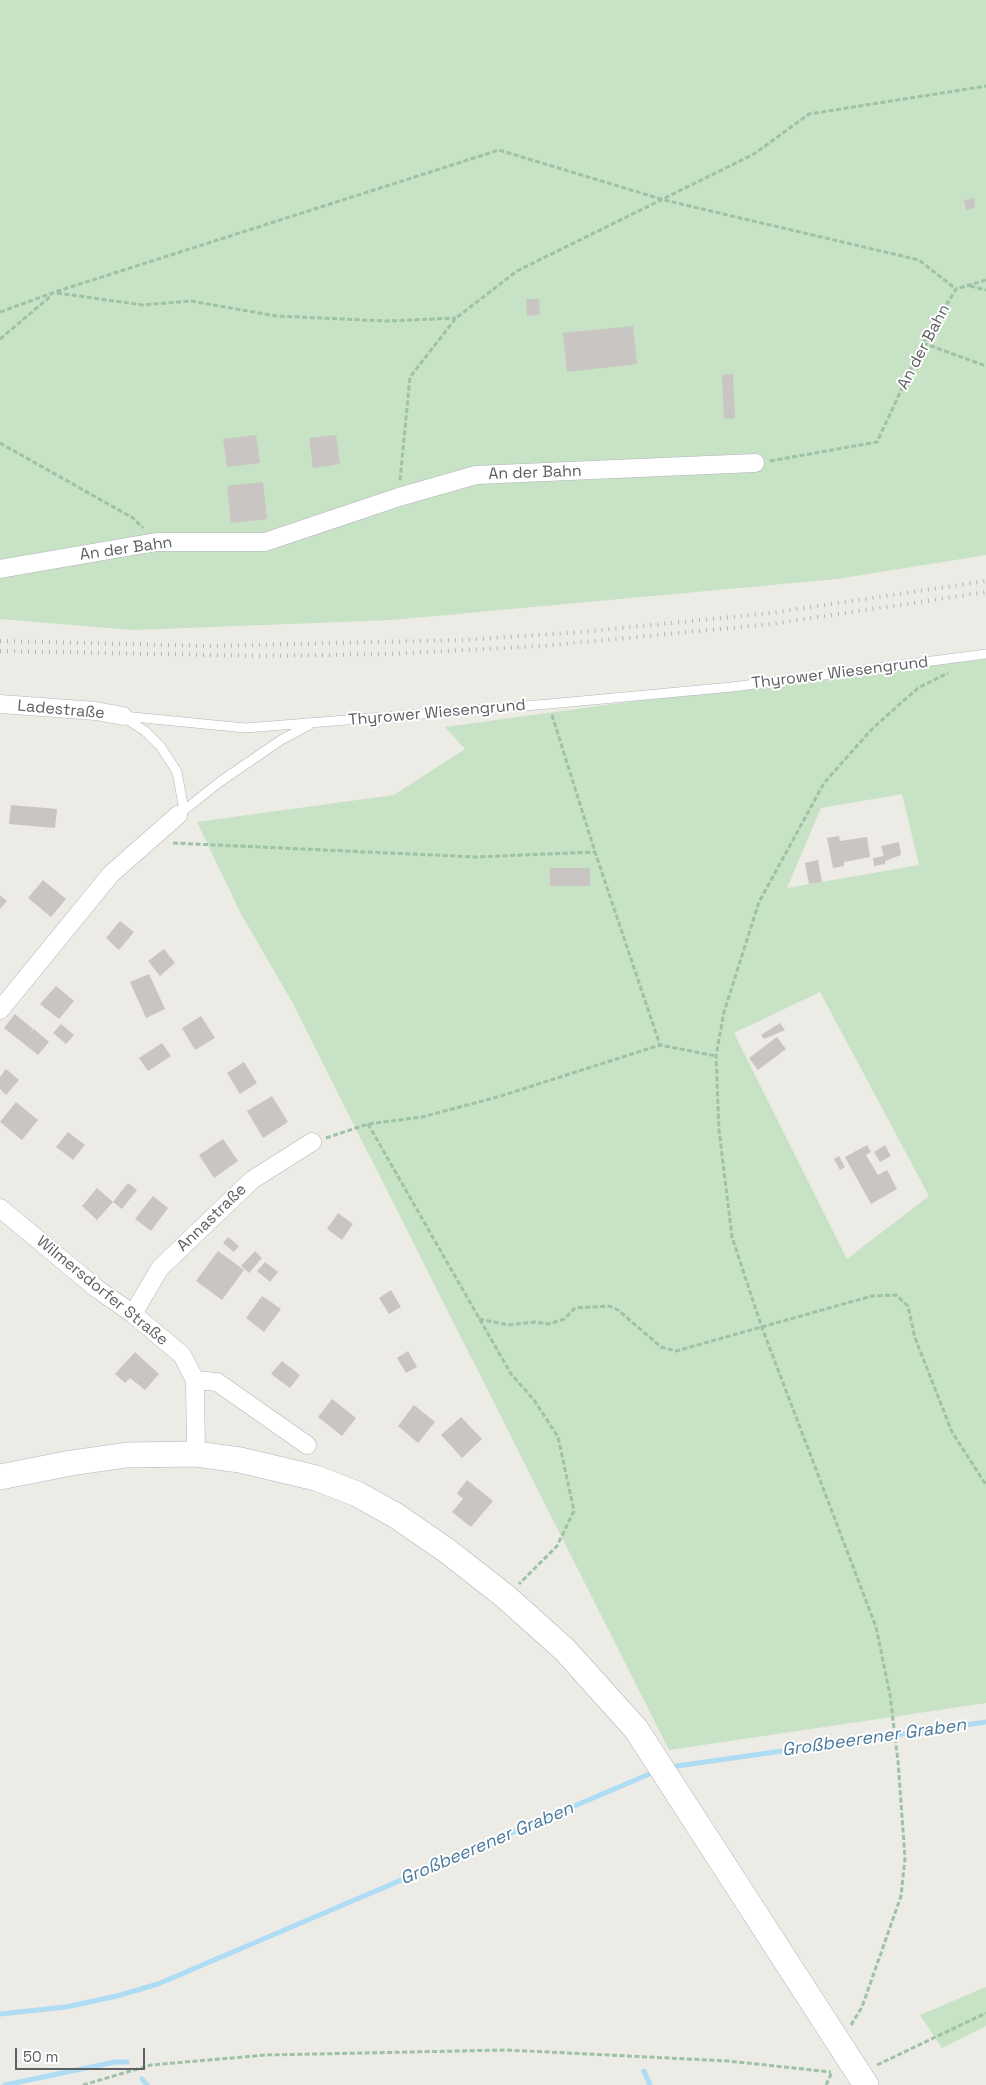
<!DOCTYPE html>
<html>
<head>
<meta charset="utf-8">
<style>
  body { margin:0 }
  #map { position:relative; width:986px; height:2085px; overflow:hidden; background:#edebe5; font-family:"Space Grotesk",sans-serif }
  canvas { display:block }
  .scale { position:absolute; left:15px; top:2048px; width:130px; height:22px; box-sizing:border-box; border:2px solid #5d6063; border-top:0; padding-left:6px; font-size:15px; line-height:18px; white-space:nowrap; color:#5d6063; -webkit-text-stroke:4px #fff; paint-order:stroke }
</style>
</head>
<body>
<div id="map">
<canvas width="986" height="2085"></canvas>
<div class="scale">50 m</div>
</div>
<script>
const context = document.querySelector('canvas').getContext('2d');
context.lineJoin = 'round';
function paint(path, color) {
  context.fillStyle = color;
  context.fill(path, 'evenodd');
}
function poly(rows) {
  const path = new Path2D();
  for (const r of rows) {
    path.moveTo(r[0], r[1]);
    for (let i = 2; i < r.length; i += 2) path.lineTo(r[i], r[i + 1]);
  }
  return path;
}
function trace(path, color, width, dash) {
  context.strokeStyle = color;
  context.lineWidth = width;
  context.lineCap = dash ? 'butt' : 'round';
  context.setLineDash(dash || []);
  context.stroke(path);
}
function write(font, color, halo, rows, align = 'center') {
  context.font = font + ' "Space Grotesk",sans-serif';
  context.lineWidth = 4;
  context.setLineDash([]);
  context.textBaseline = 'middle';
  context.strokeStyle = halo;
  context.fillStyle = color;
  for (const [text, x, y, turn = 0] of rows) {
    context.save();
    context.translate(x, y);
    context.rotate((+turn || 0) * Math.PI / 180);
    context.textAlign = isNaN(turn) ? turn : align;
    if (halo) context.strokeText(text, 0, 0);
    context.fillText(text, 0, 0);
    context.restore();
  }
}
paint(poly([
  [0,0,986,0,986,555,837,579,392,620,134,630,0,619],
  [986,653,986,1703,669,1750,292,1002,240,912,197,822,394,795,465,749,445,727],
  [902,794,919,865,787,888,821,808],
  [820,992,929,1196,847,1259,734,1033],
  [986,1987,986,2026,942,2048,920,2015]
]), '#c7e2c5');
trace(poly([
  [670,1767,986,1722],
  [0,2014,66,2007,117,1996,158,1984,654,1772],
  [644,2071,650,2085],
  [142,2079,147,2085],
  [5,2085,115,2062,127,2062]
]), '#aedcf4', 5);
paint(poly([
  [974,198,975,208,966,210,964,200],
  [526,299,539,299,540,315,527,316],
  [633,326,637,364,567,372,563,333],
  [733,374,735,418,724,419,722,375],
  [256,435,260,463,227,467,223,439],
  [336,435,340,464,313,468,309,438],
  [263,482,267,519,231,523,227,486],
  [11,805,57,809,55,828,9,824],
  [839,836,840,841,867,837,870,857,844,862,844,866,833,868,827,838],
  [899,842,901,855,885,861,885,864,874,866,873,858,884,856,881,846],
  [818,860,822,882,809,884,805,863],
  [550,868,590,868,590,886,550,886],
  [43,880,66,899,51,917,28,898],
  [0,895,7,901,0,909],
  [120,921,134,932,119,950,106,938],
  [164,949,175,963,160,976,148,961],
  [149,974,165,1009,146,1018,130,982],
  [56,986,74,1001,59,1019,40,1004],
  [15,1014,33,1029,30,1033,34,1029,49,1042,38,1055,4,1028],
  [201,1016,215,1038,195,1050,182,1028],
  [780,1023,785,1030,764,1039,761,1035],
  [61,1024,74,1035,66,1044,53,1033],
  [777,1037,786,1049,758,1070,749,1058],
  [162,1043,171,1056,148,1071,139,1058],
  [244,1062,257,1083,240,1094,227,1073],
  [6,1069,19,1080,6,1095,0,1089,0,1077],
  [272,1096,288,1122,263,1138,247,1111],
  [16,1102,38,1120,22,1140,0,1122],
  [68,1132,85,1145,73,1160,56,1147],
  [223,1139,238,1161,214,1178,199,1155],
  [867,1145,871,1152,866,1155,878,1175,887,1170,897,1189,871,1204,845,1157],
  [885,1145,891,1156,880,1162,874,1152],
  [839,1156,845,1167,840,1170,834,1159],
  [128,1183,137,1190,122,1209,113,1202],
  [97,1188,113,1202,97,1220,82,1206],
  [153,1196,168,1208,151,1231,135,1219],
  [338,1213,353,1224,342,1240,327,1229],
  [228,1237,239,1246,234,1252,223,1243],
  [218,1251,244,1270,222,1300,196,1281],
  [255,1251,262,1258,249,1273,241,1266],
  [265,1262,278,1272,270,1282,257,1271],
  [391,1290,401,1307,389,1314,379,1298],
  [262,1296,281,1309,264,1332,246,1318],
  [408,1351,417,1367,406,1373,397,1358],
  [135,1352,159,1374,145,1390,130,1378,125,1383,115,1374],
  [282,1361,300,1375,290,1388,271,1374],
  [332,1399,356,1418,342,1436,318,1417],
  [414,1405,435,1422,418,1443,398,1426],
  [461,1417,482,1439,462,1458,441,1435],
  [467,1480,493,1501,471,1527,452,1512,463,1499,457,1493]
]), '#c9c5c2');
const service = poly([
  [123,716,245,728,549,704,732,687,986,654],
  [125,718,145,731,161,747,177,772,184,810],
  [178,815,221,781,281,740,309,725]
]);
const minor = poly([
  [0,569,156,542,265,542,399,497,476,475,755,463],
  [0,704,96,711,123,716],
  [0,1010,111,874,178,815],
  [0,1208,96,1288,133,1314,182,1355,195,1380,196,1454],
  [133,1314,160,1268,252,1180,312,1142],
  [195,1380,217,1382,307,1445]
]);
const secondary = poly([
  [0,1477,71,1463,127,1455,196,1454,240,1460,316,1478,357,1494,395,1515,446,1550,506,1597,565,1650,636,1729,866,2085]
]);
trace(service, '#b2b5b8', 10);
trace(minor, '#b2b5b8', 19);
trace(secondary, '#b1b4b8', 26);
trace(poly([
  [970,286,986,290],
  [57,293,143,305,191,301,276,316,386,321,456,318],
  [0,312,55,292,499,150,664,200,919,260,956,289],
  [0,339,52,295],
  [923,343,986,366],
  [0,443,133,518,143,528],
  [770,461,877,442,923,343,956,289,986,280],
  [400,480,410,377,456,318,517,271,754,154,809,114,986,86],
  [552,715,595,852,660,1045],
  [173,843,476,857,595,852],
  [368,1124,511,1374,534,1400,558,1437,574,1511,557,1546,519,1584],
  [326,1138,368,1124,422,1117,501,1096,660,1045,716,1056],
  [479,1319,508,1325,535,1322,549,1324,564,1319,575,1308,609,1306,618,1310,661,1347,676,1351,872,1296,896,1295,908,1306,915,1338,952,1432,986,1485],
  [851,2025,862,2007,901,1896,905,1858,898,1761,890,1695,876,1627,761,1325,732,1237,719,1130,716,1056,724,1012,759,902,824,783,872,729,918,688,948,673],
  [877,2065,986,2013],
  [83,2085,151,2065,266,2055,507,2050,728,2061,831,2072],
  [826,2085,832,2072]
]), '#9ec2a5', 3, [5, 2.5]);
trace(service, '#fff', 9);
trace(minor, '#fff', 18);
trace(secondary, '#fff', 25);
trace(poly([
  [0,641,208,646,464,640,582,632,771,613,986,581],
  [0,651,263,656,388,654,542,646,772,624,986,592]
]), '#b3b4b4', 4, [1, 6]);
write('16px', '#5d6063', '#fff', [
  ["An der Bahn",924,347,-62],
  ["An der Bahn",535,473,-2],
  ["An der Bahn",126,549,-8],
  ["Thyrower Wiesengrund",840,673,-7],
  ["Ladestraße",61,710,5],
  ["Thyrower Wiesengrund",437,713,-5],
  ["Annastraße",212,1218,-44],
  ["Wilmersdorfer Straße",102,1291,39]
]);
write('italic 18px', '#4a799c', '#fff', [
  ["Großbeerener Graben",874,1738,-8],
  ["Großbeerener Graben",487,1844,-23]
]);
</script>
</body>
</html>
